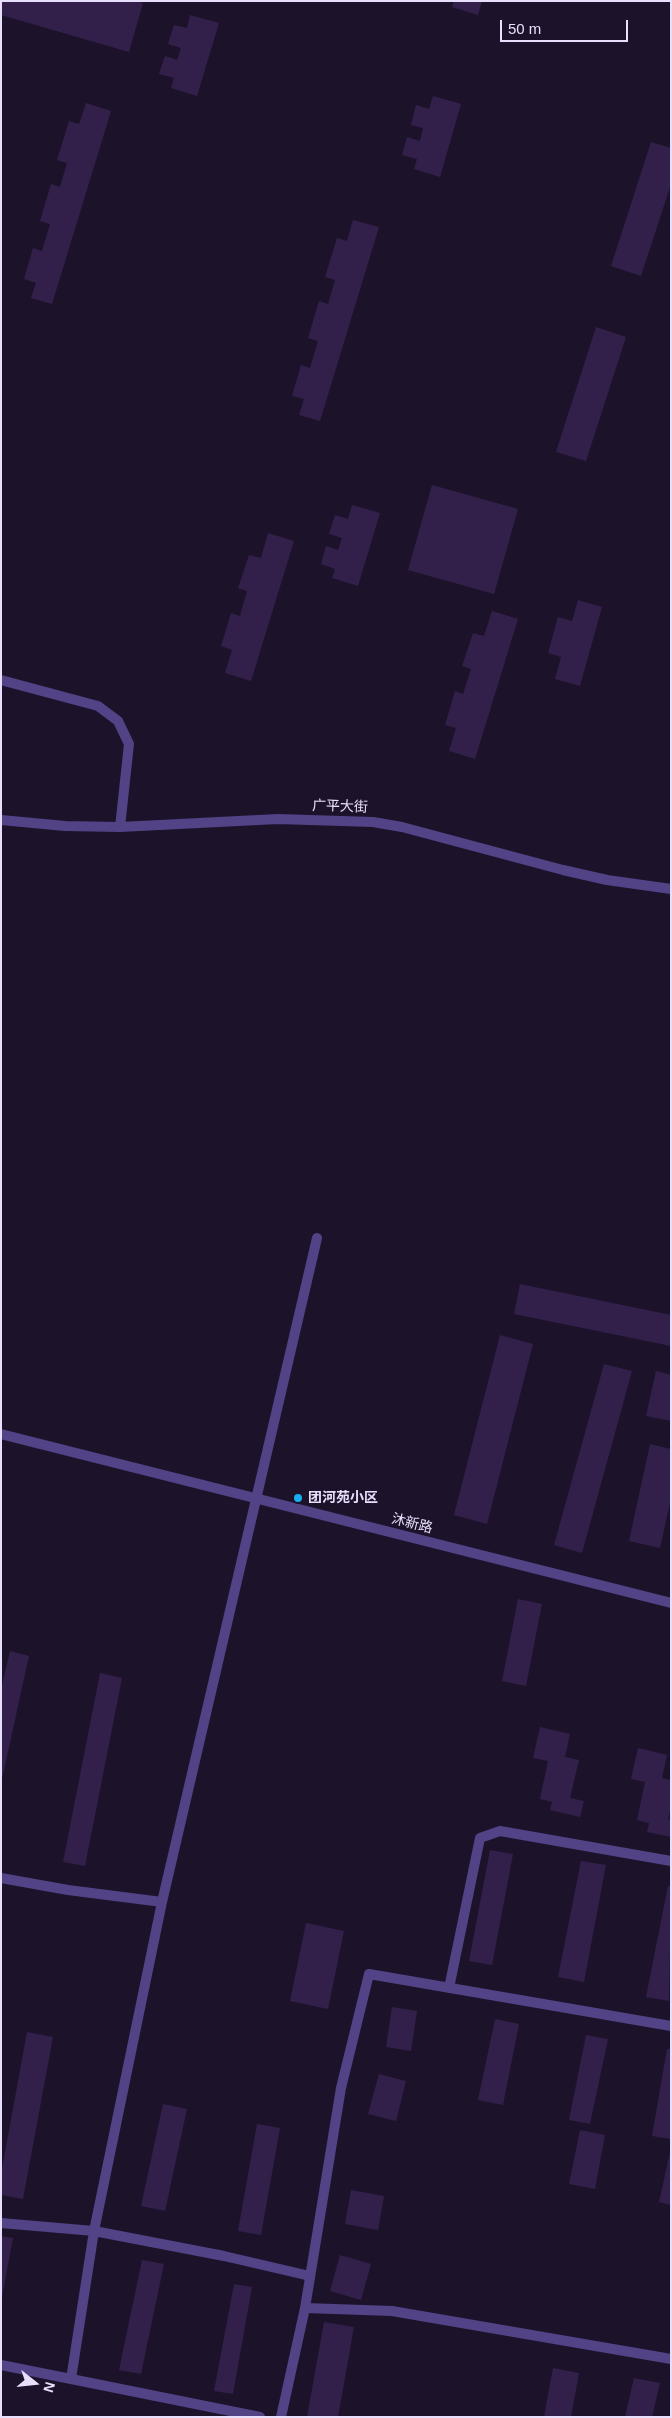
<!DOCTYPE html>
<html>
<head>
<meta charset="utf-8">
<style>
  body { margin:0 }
  #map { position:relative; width:672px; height:2418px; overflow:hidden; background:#1c132b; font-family:Arial,sans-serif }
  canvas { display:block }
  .frame { position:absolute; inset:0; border:2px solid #e8dffd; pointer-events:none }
  .north { position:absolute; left:10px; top:2358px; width:50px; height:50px; -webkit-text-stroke:4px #1c132b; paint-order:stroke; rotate:106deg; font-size:14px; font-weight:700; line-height:20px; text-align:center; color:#e8dffd }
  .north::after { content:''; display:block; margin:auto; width:18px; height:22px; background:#e8dffd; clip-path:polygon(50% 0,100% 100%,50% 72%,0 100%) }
  .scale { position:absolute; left:500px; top:20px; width:128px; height:22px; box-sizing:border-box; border:2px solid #e8dffd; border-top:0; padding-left:6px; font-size:15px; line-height:18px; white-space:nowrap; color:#e8dffd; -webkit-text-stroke:4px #1c132b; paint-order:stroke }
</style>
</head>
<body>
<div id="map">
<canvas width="672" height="2418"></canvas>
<div class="frame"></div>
<div class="north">N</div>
<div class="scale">50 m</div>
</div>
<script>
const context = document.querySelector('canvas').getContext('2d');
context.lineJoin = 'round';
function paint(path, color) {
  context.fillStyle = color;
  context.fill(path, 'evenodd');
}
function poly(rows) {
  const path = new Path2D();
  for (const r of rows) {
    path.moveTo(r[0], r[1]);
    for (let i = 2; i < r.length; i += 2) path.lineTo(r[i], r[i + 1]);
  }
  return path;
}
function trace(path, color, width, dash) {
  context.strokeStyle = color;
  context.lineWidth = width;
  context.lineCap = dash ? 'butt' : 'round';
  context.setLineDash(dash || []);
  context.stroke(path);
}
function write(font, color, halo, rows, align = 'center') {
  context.font = font + ' Arial,"Noto Sans SC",sans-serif';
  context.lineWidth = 5;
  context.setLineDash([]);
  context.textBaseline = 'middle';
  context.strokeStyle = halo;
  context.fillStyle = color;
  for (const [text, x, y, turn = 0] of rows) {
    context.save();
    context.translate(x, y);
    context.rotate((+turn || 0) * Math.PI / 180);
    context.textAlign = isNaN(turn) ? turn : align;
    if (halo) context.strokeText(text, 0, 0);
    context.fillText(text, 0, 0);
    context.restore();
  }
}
paint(poly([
  [1,1,135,1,143,3,129,52,1,15],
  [454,1,482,1,478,15,452,7],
  [190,15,219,23,197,96,171,88,174,78,159,74,165,56,177,60,181,48,168,44,174,25,187,28],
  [433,96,461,104,440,177,414,169,417,159,402,155,407,137,420,141,423,128,411,125,416,105,429,109],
  [86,103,111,111,52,304,31,298,36,283,24,279,33,248,42,251,50,224,40,221,51,184,60,187,67,163,57,160,69,121,79,124],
  [651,142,671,148,671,184,641,276,611,266],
  [353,220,379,227,320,421,299,415,304,399,292,396,301,365,310,368,318,341,308,338,319,301,328,304,335,280,325,277,337,238,347,241],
  [596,327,626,337,586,461,556,452],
  [432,485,518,509,494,594,408,570],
  [352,505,380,513,358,586,332,578,335,569,321,564,326,546,338,550,342,538,329,534,335,515,348,519],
  [268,533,294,541,251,681,225,673,232,650,221,646,231,613,240,616,247,591,238,588,249,555,261,558],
  [578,600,602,607,580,686,555,679,561,657,548,653,558,617,572,621],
  [492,611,518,619,475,759,449,751,456,728,445,725,455,691,463,694,471,669,462,666,473,633,484,636],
  [520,1284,671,1315,671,1346,514,1314],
  [500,1335,533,1344,487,1524,454,1515],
  [604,1364,632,1371,582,1553,554,1545],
  [656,1371,671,1375,671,1421,646,1416],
  [650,1444,671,1449,671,1498,660,1548,629,1541],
  [518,1599,542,1604,526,1686,502,1681],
  [10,1651,29,1656,2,1779,1,1690],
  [100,1673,122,1678,85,1866,63,1862],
  [540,1727,570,1734,565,1757,579,1760,570,1798,584,1801,580,1817,550,1810,552,1802,540,1799,548,1761,533,1758],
  [638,1748,667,1755,662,1778,671,1780,671,1807,668,1819,671,1820,671,1837,647,1832,649,1823,637,1820,645,1782,631,1779],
  [490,1850,513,1854,492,1965,469,1961],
  [581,1861,606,1865,584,1982,558,1977],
  [668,1886,671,1886,669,2001,646,1997],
  [306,1923,344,1931,328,2009,290,2001],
  [392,2007,417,2011,411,2051,386,2047],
  [495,2019,519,2024,503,2105,478,2100],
  [27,2032,53,2037,23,2199,1,2195,1,2174],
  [586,2035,608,2039,590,2124,569,2120],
  [667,2049,671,2049,671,2139,652,2136],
  [379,2074,406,2081,396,2121,368,2114],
  [163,2104,187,2109,165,2211,141,2206],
  [257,2124,280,2128,261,2235,238,2231],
  [580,2130,605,2135,595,2189,569,2184],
  [670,2152,671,2152,671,2205,659,2202],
  [351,2190,384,2196,378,2230,345,2224],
  [1,2236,13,2238,2,2297,1,2297],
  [340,2255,371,2264,361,2300,330,2291],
  [142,2260,164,2264,141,2374,119,2370],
  [234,2284,252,2287,233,2394,214,2391],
  [324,2322,354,2327,338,2417,307,2417],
  [553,2368,579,2373,571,2417,544,2417],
  [634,2378,660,2383,652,2417,625,2417]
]), '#32204a');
trace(poly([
  [1,1878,68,1890,162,1902,94,2231,71,2379,260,2417],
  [162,1902,317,1238],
  [449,1988,480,1838,500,1831,671,1861],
  [671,2026,369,1974,341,2088,305,2308,392,2311,671,2359],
  [1,2223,94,2231,224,2256,310,2276],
  [1,2365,71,2379],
  [281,2417,305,2308]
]), '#524286', 10);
trace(poly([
  [1,680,98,706,118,721,129,744,120,827],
  [1,820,65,826,120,827,278,819,373,822,402,827,563,870,607,880,671,889],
  [1,1434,671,1603]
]), '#524286', 10);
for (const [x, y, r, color] of [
  [298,1498,5,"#18adef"]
]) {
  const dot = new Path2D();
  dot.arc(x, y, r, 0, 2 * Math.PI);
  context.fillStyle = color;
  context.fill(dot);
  trace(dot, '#1c132b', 2);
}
write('14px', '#e8dffd', '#1c132b', [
  ["广平大街",340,807,2],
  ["沐新路",412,1524,14]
]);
write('bold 14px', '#e8dffd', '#1c132b', [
  ["团河苑小区",308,1498]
], 'left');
</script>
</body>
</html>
